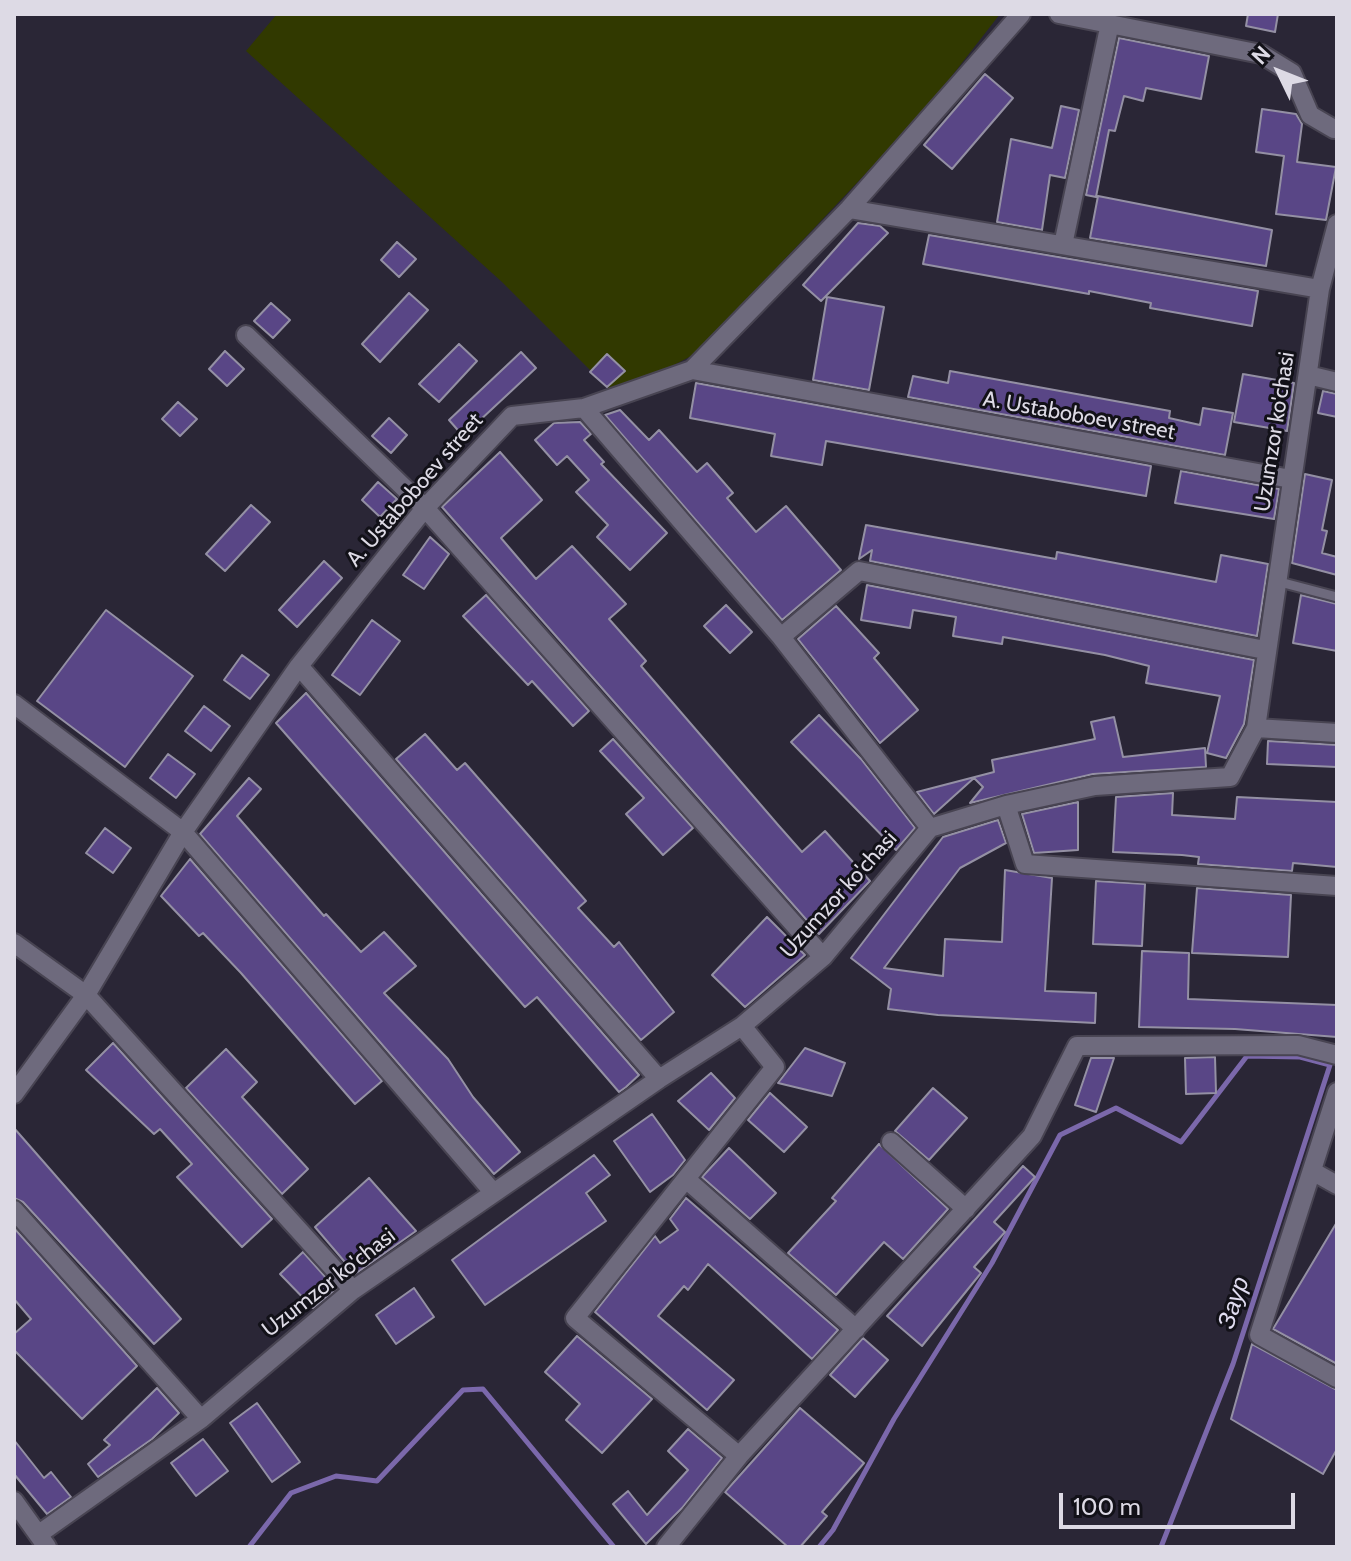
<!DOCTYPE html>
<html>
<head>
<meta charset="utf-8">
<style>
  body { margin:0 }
  #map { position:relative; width:1351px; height:1561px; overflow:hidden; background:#2a2636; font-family:Cabin,sans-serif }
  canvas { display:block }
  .frame { position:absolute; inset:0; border:16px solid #dddae5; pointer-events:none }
  .north { position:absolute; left:1239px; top:32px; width:80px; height:80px; -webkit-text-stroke:6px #121118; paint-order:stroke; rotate:313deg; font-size:22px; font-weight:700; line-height:32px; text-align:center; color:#dddae5 }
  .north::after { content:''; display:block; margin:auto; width:28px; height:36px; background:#dddae5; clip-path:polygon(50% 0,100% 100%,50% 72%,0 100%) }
  .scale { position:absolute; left:1059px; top:1493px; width:236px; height:36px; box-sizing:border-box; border:4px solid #dddae5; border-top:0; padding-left:10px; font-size:24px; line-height:28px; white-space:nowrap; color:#dddae5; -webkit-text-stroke:6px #121118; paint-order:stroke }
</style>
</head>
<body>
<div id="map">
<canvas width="1351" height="1561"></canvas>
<div class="frame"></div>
<div class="north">N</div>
<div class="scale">100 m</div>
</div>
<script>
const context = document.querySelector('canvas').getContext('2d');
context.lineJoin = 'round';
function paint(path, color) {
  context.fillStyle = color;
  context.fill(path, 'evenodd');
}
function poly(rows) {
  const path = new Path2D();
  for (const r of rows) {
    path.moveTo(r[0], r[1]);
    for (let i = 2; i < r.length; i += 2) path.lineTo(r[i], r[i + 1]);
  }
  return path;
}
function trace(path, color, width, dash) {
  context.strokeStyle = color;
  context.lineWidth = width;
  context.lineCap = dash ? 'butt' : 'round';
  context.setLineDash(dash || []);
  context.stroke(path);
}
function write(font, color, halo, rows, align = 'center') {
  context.font = font + ' Cabin,sans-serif';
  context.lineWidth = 6;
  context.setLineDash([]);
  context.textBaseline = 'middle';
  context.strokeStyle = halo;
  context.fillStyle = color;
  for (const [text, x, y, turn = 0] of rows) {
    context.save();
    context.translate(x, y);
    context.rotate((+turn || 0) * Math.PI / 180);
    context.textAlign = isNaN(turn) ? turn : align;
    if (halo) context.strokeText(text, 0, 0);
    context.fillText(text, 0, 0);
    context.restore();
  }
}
paint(poly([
  [277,14,1000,14,923,113,695,354,651,377,609,389,502,282,246,51]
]), '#313900');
trace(poly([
  [249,1547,291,1493,336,1476,377,1481,463,1390,483,1389,614,1547],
  [819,1547,833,1530,894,1419,992,1263,1060,1135,1116,1108,1181,1142,1247,1056,1300,1057,1330,1065,1233,1364,1161,1547]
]), '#7b68ab', 5);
const building = poly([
  [1248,14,1278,14,1275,32,1246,26,1248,14],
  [1119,38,1209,56,1201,99,1146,88,1143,101,1124,96,1115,131,1109,130,1096,197,1086,195,1119,38],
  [985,74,1013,98,952,169,924,145,985,74],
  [1061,106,1079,110,1065,178,1050,175,1042,230,997,222,1011,139,1052,148,1061,106],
  [1262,109,1296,114,1302,124,1297,162,1336,167,1326,220,1276,214,1284,156,1256,152,1262,109],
  [1098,196,1272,230,1266,266,1090,238,1098,196],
  [858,223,880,226,888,233,821,301,803,285,858,223],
  [929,235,1258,291,1252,326,1150,308,1151,303,1089,291,1089,294,923,264,929,235],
  [397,242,416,259,399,277,381,260,397,242],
  [409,293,428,310,380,362,362,344,409,293],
  [827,297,884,307,869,390,813,380,827,297],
  [271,303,290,320,273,338,254,321,271,303],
  [459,344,477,361,439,402,419,384,459,344],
  [225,351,244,369,227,386,209,369,225,351],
  [521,352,536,368,463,436,449,420,521,352],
  [607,354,625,371,607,387,590,372,607,354],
  [950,371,1170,411,1169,418,1200,425,1203,408,1233,413,1225,455,908,397,913,376,948,383,950,371],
  [1243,374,1294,383,1287,431,1234,422,1243,374],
  [696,383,1151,466,1146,496,826,441,822,465,771,456,775,434,690,418,696,383],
  [1323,391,1337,394,1337,417,1318,413,1323,391],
  [178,402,197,419,180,436,162,419,178,402],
  [620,410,649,440,659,430,697,472,707,463,733,493,727,498,756,532,786,506,841,570,782,620,605,415,620,410],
  [389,418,407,435,391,453,372,436,389,418],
  [580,422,591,434,584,440,604,462,601,464,667,533,630,570,597,537,608,525,576,492,589,480,567,456,557,465,535,440,554,423,580,422],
  [500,452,542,500,501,538,536,579,572,546,626,604,609,619,646,661,641,666,779,826,802,852,825,831,870,881,819,934,442,507,500,452],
  [1181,471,1279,489,1274,519,1175,503,1181,471],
  [1305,474,1332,480,1322,530,1327,531,1322,553,1337,557,1337,575,1292,563,1305,474],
  [378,482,397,499,380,517,362,500,378,482],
  [251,505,270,522,225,571,206,554,251,505],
  [866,525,1056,559,1057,552,1216,582,1221,555,1268,564,1257,636,870,561,872,550,859,559,866,525],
  [430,537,449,554,424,589,403,575,430,537],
  [324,561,342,578,297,627,279,610,324,561],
  [867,585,1254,660,1244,724,1226,758,1207,753,1220,696,1146,683,1149,666,1105,655,1003,637,1002,644,953,636,956,617,913,610,910,628,861,620,867,585],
  [486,595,589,711,573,726,532,681,528,685,463,616,486,595],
  [1301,595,1337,604,1337,651,1293,643,1301,595],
  [726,605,752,632,730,653,704,626,726,605],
  [836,606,879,653,874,658,918,710,880,743,798,639,836,606],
  [106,610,193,676,125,767,37,701,106,610],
  [372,620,400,641,360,695,332,675,372,620],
  [242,655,269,675,250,699,224,680,242,655],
  [306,693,639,1075,626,1087,619,1092,537,997,525,1007,276,723,306,693],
  [204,706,230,726,211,751,185,731,204,706],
  [819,715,861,759,915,828,896,850,791,742,819,715],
  [1114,717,1123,757,1205,748,1206,767,1093,774,970,803,983,787,974,778,934,814,917,792,994,772,992,760,1095,739,1091,722,1114,717],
  [425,734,457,770,465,763,586,901,578,908,614,947,619,942,674,1012,641,1040,396,759,425,734],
  [613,739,693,828,663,855,626,814,644,798,600,751,613,739],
  [1268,741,1337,745,1337,767,1267,764,1268,741],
  [168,754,195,774,176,798,150,778,168,754],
  [249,778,261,789,237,816,324,916,326,914,361,952,384,932,416,966,384,993,448,1059,473,1097,520,1152,494,1174,200,834,249,778],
  [1173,793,1172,815,1235,819,1237,797,1337,802,1337,867,1293,863,1292,871,1198,864,1199,857,1182,855,1113,852,1116,797,1173,793],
  [1078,802,1078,850,1034,853,1022,814,1078,802],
  [998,820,1006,843,960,868,884,968,943,976,945,939,1002,942,1005,870,1052,878,1045,991,1096,993,1095,1023,938,1015,888,1009,891,989,851,958,943,837,998,820],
  [105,828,131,848,113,873,86,853,105,828],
  [190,859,382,1081,355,1104,241,973,203,933,199,936,161,896,190,859],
  [1096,881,1145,884,1142,946,1093,944,1096,881],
  [1197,888,1291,895,1288,957,1192,953,1197,888],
  [767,917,805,955,745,1007,712,975,767,917],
  [1142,951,1189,953,1188,999,1337,1005,1337,1037,1235,1029,1139,1027,1142,951],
  [113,1043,272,1219,242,1247,177,1177,192,1164,160,1129,154,1134,86,1070,113,1043],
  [805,1048,845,1063,832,1096,778,1083,805,1048],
  [226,1049,257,1082,242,1097,308,1169,282,1194,186,1088,226,1049],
  [1215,1057,1216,1093,1186,1094,1185,1058,1215,1057],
  [1091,1058,1114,1058,1096,1112,1075,1105,1091,1058],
  [711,1073,735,1098,709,1130,678,1101,711,1073],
  [933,1088,967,1118,929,1160,895,1131,933,1088],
  [770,1093,807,1127,784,1152,748,1120,770,1093],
  [652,1114,685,1160,673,1175,650,1192,614,1141,652,1114],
  [14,1128,181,1319,154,1344,23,1202,14,1198,14,1128],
  [879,1144,948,1209,903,1259,884,1242,836,1295,788,1253,836,1201,832,1198,879,1144],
  [729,1148,776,1193,750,1219,702,1177,729,1148],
  [594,1155,610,1175,586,1193,606,1221,485,1305,452,1260,594,1155],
  [1023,1166,1035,1177,994,1222,1005,1232,974,1267,981,1273,922,1346,887,1316,1023,1166],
  [369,1178,416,1231,355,1274,315,1227,369,1178],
  [686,1198,838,1330,812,1359,708,1264,688,1290,684,1286,658,1316,734,1380,707,1410,595,1312,655,1236,660,1243,678,1230,670,1219,686,1198],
  [1337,1222,1337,1364,1273,1329,1337,1222],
  [14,1228,137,1366,82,1419,14,1350,14,1334,31,1319,14,1299,14,1228],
  [303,1252,336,1289,313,1308,280,1274,303,1252],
  [414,1288,434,1317,396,1344,376,1315,414,1288],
  [577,1336,652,1399,602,1453,566,1420,580,1404,545,1372,577,1336],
  [863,1338,888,1360,855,1397,830,1375,863,1338],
  [1252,1344,1337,1390,1337,1449,1323,1474,1231,1419,1252,1344],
  [157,1388,179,1413,152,1439,98,1477,88,1464,110,1445,104,1440,157,1388],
  [257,1403,300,1462,272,1482,230,1423,257,1403],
  [800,1408,864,1463,822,1512,827,1516,800,1547,788,1547,725,1492,800,1408],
  [688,1429,722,1458,682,1508,646,1544,613,1504,628,1491,647,1515,688,1470,668,1451,688,1429],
  [203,1439,228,1471,196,1496,171,1463,203,1439],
  [14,1440,44,1478,51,1472,71,1497,47,1514,14,1474,14,1440]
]);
paint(building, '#594686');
trace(building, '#9490a4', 2);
const service = poly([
  [1276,581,1337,597]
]);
const minor = poly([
  [1059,14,1261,54,1292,73,1310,115,1334,129],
  [849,209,1320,289],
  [1063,245,1110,23],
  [246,335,425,508,823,957],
  [692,370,849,209,1021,14],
  [1308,375,1337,382],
  [584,408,781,637,930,828],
  [781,637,859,571,1265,650],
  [299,666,659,1079],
  [14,704,183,832,493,1192],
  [1256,728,1337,733],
  [1006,805,1025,864,1337,886],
  [14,943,86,995,353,1290],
  [1337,1092,1259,1335,1337,1378],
  [14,1094,86,995,183,832,299,666,425,508,512,416,584,408,692,370,1291,479],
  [891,1142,966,1209],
  [1312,1171,1337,1185],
  [686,1179,856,1329],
  [14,1210,201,1419],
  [739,1456,575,1318,775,1067,742,1026],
  [14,1501,47,1547],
  [39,1534,201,1419,353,1290,659,1079,742,1026,823,957,930,828,1006,805,1095,786,1230,777,1256,728,1320,289,1337,224],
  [666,1547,739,1456,1032,1136,1077,1046,1298,1045,1337,1055]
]);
trace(service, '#484452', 13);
trace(minor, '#484452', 22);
trace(service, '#6e6a7d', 9);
trace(minor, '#6e6a7d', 18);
write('22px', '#dddae5', '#121118', [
  ["A. Ustaboboev street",1079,416,10],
  ["Uzumzor ko'chasi",1275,432,-81],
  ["A. Ustaboboev street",415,490,-49],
  ["Uzumzor ko'chasi",839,895,-48],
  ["Uzumzor ko'chasi",329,1283,-38]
]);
write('italic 24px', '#e1ddf1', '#121118', [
  ["Заур",1234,1303,-72]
]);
</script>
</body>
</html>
